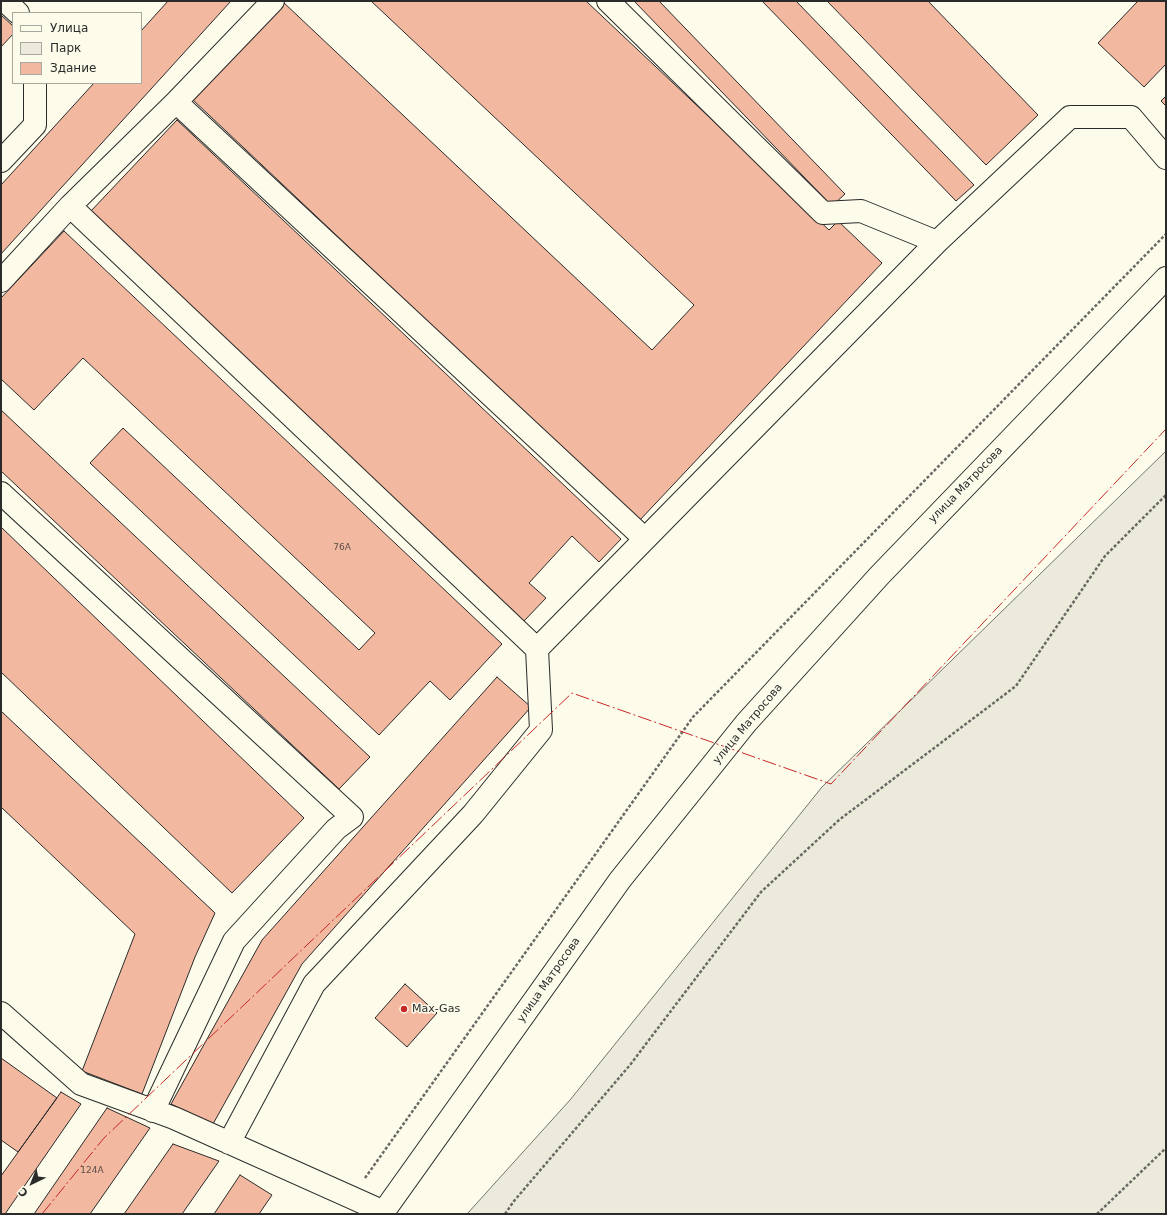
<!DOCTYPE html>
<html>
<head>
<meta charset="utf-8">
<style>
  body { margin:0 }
  #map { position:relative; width:1167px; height:1215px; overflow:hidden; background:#fdfbea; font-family:"DejaVu Sans",sans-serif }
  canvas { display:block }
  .frame { position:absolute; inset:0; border:2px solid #2b2b2b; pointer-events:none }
  .legend { position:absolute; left:12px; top:12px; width:130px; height:72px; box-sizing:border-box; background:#fdfbea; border:1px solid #a9a89e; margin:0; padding:5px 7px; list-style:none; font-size:12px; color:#2b2b2b }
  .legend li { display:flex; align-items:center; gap:8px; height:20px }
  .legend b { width:20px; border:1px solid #a9a89e }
  .north { position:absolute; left:12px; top:1163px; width:40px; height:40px; -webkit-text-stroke:3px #fdfbea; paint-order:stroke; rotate:223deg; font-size:11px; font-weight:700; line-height:16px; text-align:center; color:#2b2b2b }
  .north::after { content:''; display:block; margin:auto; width:14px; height:18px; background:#2b2b2b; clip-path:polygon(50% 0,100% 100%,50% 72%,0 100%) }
</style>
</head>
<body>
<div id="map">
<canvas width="1167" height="1215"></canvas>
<div class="frame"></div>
<ul class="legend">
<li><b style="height:5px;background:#fdfbea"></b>Улица</li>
<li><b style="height:11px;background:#ecebdb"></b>Парк</li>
<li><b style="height:11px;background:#f2b8a0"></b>Здание</li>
</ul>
<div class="north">С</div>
</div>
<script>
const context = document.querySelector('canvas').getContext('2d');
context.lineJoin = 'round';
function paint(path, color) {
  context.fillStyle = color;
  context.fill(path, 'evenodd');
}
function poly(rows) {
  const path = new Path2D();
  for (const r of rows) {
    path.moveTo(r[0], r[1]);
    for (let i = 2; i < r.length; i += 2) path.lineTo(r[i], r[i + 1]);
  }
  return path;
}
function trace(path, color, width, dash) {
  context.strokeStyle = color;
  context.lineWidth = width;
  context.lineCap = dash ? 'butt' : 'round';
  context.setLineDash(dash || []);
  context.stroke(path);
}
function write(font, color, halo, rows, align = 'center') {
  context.font = font + ' "DejaVu Sans",sans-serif';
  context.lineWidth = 3;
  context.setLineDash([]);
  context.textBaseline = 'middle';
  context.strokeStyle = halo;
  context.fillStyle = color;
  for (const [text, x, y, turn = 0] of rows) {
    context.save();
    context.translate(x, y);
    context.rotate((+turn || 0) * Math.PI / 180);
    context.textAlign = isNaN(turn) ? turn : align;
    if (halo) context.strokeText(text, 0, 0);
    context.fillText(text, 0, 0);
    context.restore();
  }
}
const green = poly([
  [1166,451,1166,1214,467,1214,570,1100,822,787,1166,451]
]);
paint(green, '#ecebdb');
trace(green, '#74746e', 1);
const building = poly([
  [168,1,231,1,1,254,1,185,94,83,141,83,141,31,168,1],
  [282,1,652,350,694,305,371,1,586,1,829,230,838,221,882,263,639,521,191,98,282,1],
  [634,1,659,1,845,194,832,206,634,1],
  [762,1,796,1,974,185,956,201,762,1],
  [827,1,928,1,1038,115,986,165,827,1],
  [1138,1,1166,1,1166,64,1144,87,1098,43,1138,1],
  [1,15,13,26,13,34,1,47,1,15],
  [1166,96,1166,106,1161,101,1166,96],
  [177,120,621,539,599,562,572,536,529,583,546,598,524,621,90,212,177,120],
  [64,231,502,644,450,700,430,681,379,735,90,463,123,428,359,650,375,633,83,358,34,410,1,379,1,298,64,231],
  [1,410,370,757,339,789,1,471,1,410],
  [1,527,304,818,232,893,1,672,1,527],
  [497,677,531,707,302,964,213,1124,171,1104,262,940,497,677],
  [1,711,215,913,195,957,142,1094,82,1071,135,934,1,807,1,711],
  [405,984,437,1013,407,1047,375,1018,405,984],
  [1,1058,57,1098,18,1152,1,1140,1,1058],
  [61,1092,81,1104,5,1214,1,1214,1,1176,61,1092],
  [107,1108,150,1128,90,1214,34,1214,107,1108],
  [173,1144,219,1161,182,1214,124,1214,173,1144],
  [240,1175,272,1195,259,1214,214,1214,240,1175]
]);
paint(building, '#f2b8a0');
trace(building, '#2b2b2b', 1);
const minor = poly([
  [5,1,18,13],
  [273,1,176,102,645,539],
  [608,1,823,213,861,211,937,242,1070,117,1131,117,1166,158],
  [1,161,35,125,35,83],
  [70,206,176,102],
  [1,281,70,206,537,649,541,730,473,814,314,984,229,1143],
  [1,493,352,817,336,829,234,941,153,1111],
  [537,649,937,242],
  [1,1013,81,1084,174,1118,384,1212]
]);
const major = poly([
  [382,1214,620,880,746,723,879,576,1166,278]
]);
trace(minor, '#2b2b2b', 24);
trace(major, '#2b2b2b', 24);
trace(poly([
  [365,1178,693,717,1166,234],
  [505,1214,514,1201,630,1065,761,892,839,820,1016,686,1105,556,1166,495],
  [1097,1214,1166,1148]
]), '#6a6964', 2.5, [3, 2]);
trace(minor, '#fdfbea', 22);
trace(major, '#fdfbea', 22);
trace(poly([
  [42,1214,104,1138,572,693,831,784,1166,429]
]), '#c62828', 1, [14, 3, 2, 3]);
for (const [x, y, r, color] of [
  [404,1009,4,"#c62828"]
]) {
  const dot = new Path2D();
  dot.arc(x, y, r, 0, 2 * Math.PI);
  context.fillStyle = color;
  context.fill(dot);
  trace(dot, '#fdfbea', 1.5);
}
write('9px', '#5d4e48', null, [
  ["76А",342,548],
  ["124А",92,1171]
]);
write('11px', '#2b2b2b', '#fdfbea', [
  ["улица Матросова",966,485,-46],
  ["улица Матросова",748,724,-50],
  ["улица Матросова",549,980,-55]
]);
write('11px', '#2b2b2b', '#fdfbea', [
  ["Max-Gas",412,1009]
], 'left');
</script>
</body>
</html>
